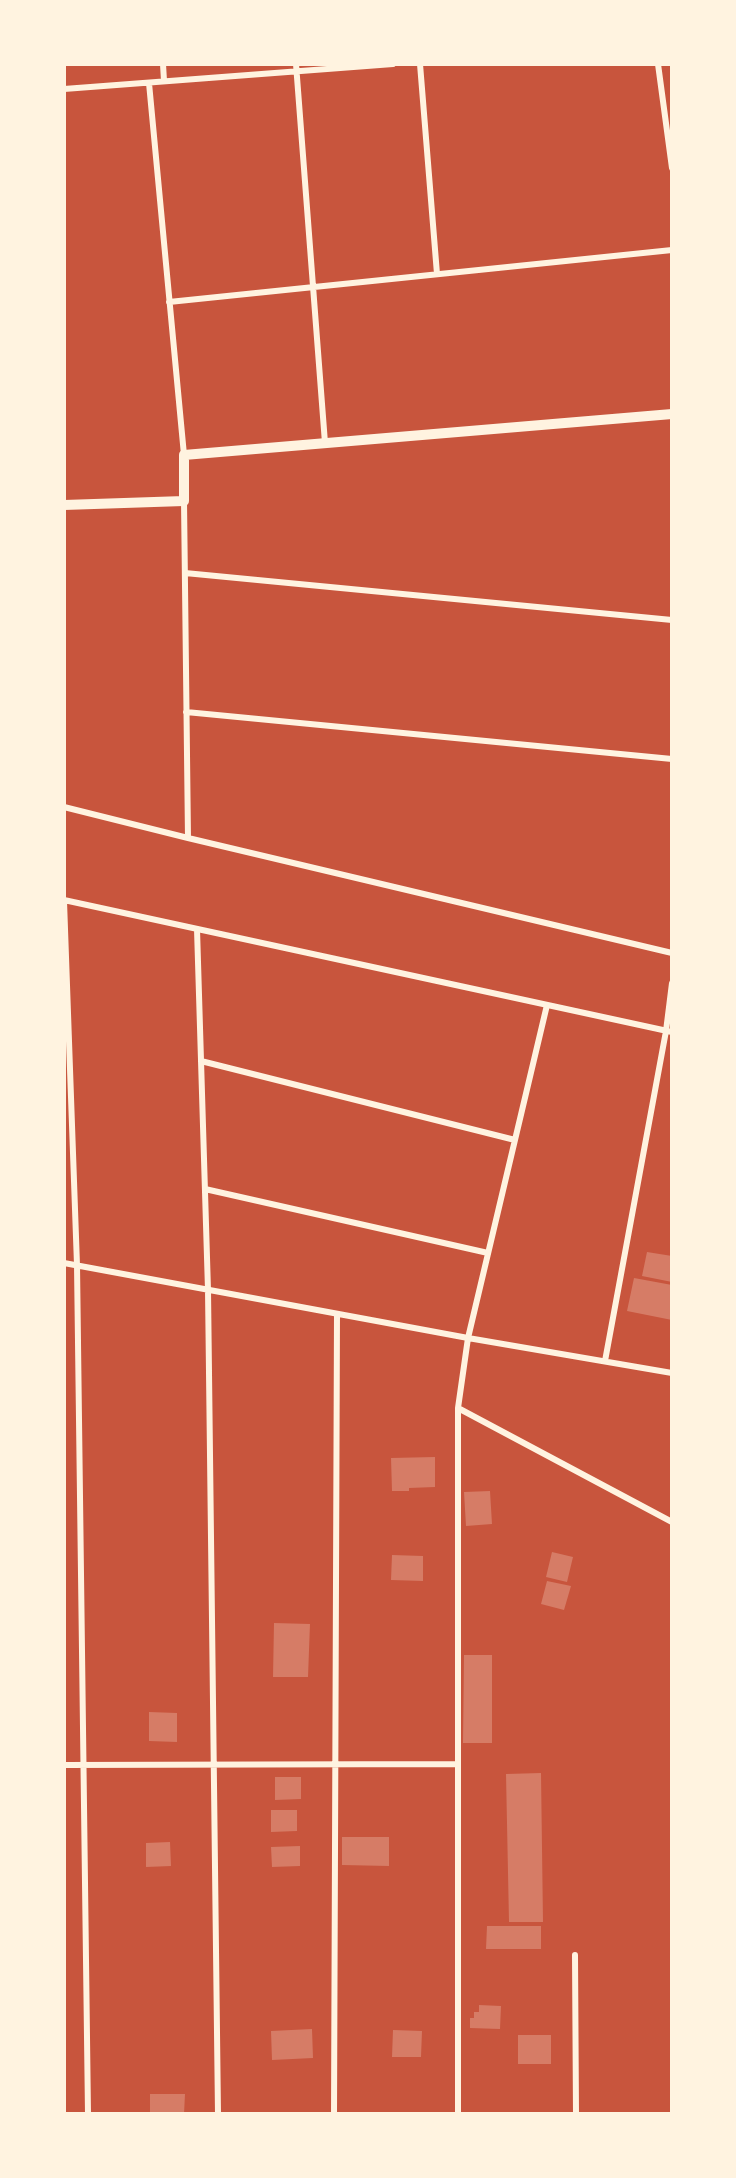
<!DOCTYPE html>
<html>
<head>
<meta charset="utf-8">
<style>
  body { margin:0 }
  #map { position:relative; width:736px; height:2178px; overflow:hidden; background:#c8553d; font-family:"Work Sans",sans-serif }
  canvas { display:block }
  .frame { position:absolute; inset:0; border:66px solid #fff3e0; pointer-events:none }
</style>
</head>
<body>
<div id="map">
<canvas width="736" height="2178"></canvas>
<div class="frame"></div>
</div>
<script>
const context = document.querySelector('canvas').getContext('2d');
context.lineJoin = 'round';
function paint(path, color) {
  context.fillStyle = color;
  context.fill(path, 'evenodd');
}
function poly(rows) {
  const path = new Path2D();
  for (const r of rows) {
    path.moveTo(r[0], r[1]);
    for (let i = 2; i < r.length; i += 2) path.lineTo(r[i], r[i + 1]);
  }
  return path;
}
function trace(path, color, width, dash) {
  context.strokeStyle = color;
  context.lineWidth = width;
  context.lineCap = dash ? 'butt' : 'round';
  context.setLineDash(dash || []);
  context.stroke(path);
}
paint(poly([
  [647,1252,672,1256,672,1282,642,1276],
  [634,1278,672,1285,672,1320,627,1311],
  [435,1457,435,1487,409,1488,409,1491,392,1491,391,1458],
  [490,1491,492,1524,466,1526,464,1492],
  [552,1552,573,1557,567,1582,546,1577],
  [392,1555,423,1556,423,1581,391,1580],
  [547,1581,571,1586,564,1610,541,1604],
  [274,1623,310,1624,308,1677,273,1677],
  [464,1655,492,1655,492,1743,463,1743],
  [149,1712,177,1713,177,1742,149,1741],
  [541,1773,543,1922,509,1922,506,1774],
  [275,1777,301,1777,301,1799,275,1800],
  [271,1810,297,1810,297,1831,271,1832],
  [342,1837,389,1837,389,1866,342,1865],
  [170,1842,171,1866,146,1867,146,1843],
  [300,1846,300,1866,272,1867,271,1847],
  [487,1926,541,1926,541,1949,486,1949],
  [479,2005,501,2006,500,2029,470,2028,470,2018,474,2018,474,2012,479,2012],
  [312,2029,313,2058,272,2060,271,2031],
  [393,2030,422,2031,421,2057,392,2057],
  [518,2035,551,2035,551,2064,518,2064],
  [150,2094,185,2094,184,2114,150,2114]
]), '#d67c66');
trace(poly([
  [163,64,164,81],
  [296,64,325,443],
  [420,64,437,274],
  [658,64,672,168],
  [149,83,184,455],
  [64,89,393,64],
  [169,302,672,250],
  [184,501,188,838],
  [185,573,672,620],
  [186,712,672,759],
  [64,807,188,838,672,953],
  [64,900,672,1032],
  [64,901,77,1265,88,2114],
  [197,929,208,1290,218,2114],
  [547,1005,468,1338,458,1408,672,1522],
  [201,1061,515,1140],
  [205,1189,488,1253],
  [64,1263,468,1338,672,1373],
  [605,1361,666,1031,672,983],
  [458,1408,458,2114],
  [64,1765,458,1764],
  [575,1955,576,2114],
  [334,2114,337,1314]
]), '#fff3e0', 6);
trace(poly([
  [64,505,184,501,184,455,672,414]
]), '#fff3e0', 10);
</script>
</body>
</html>
